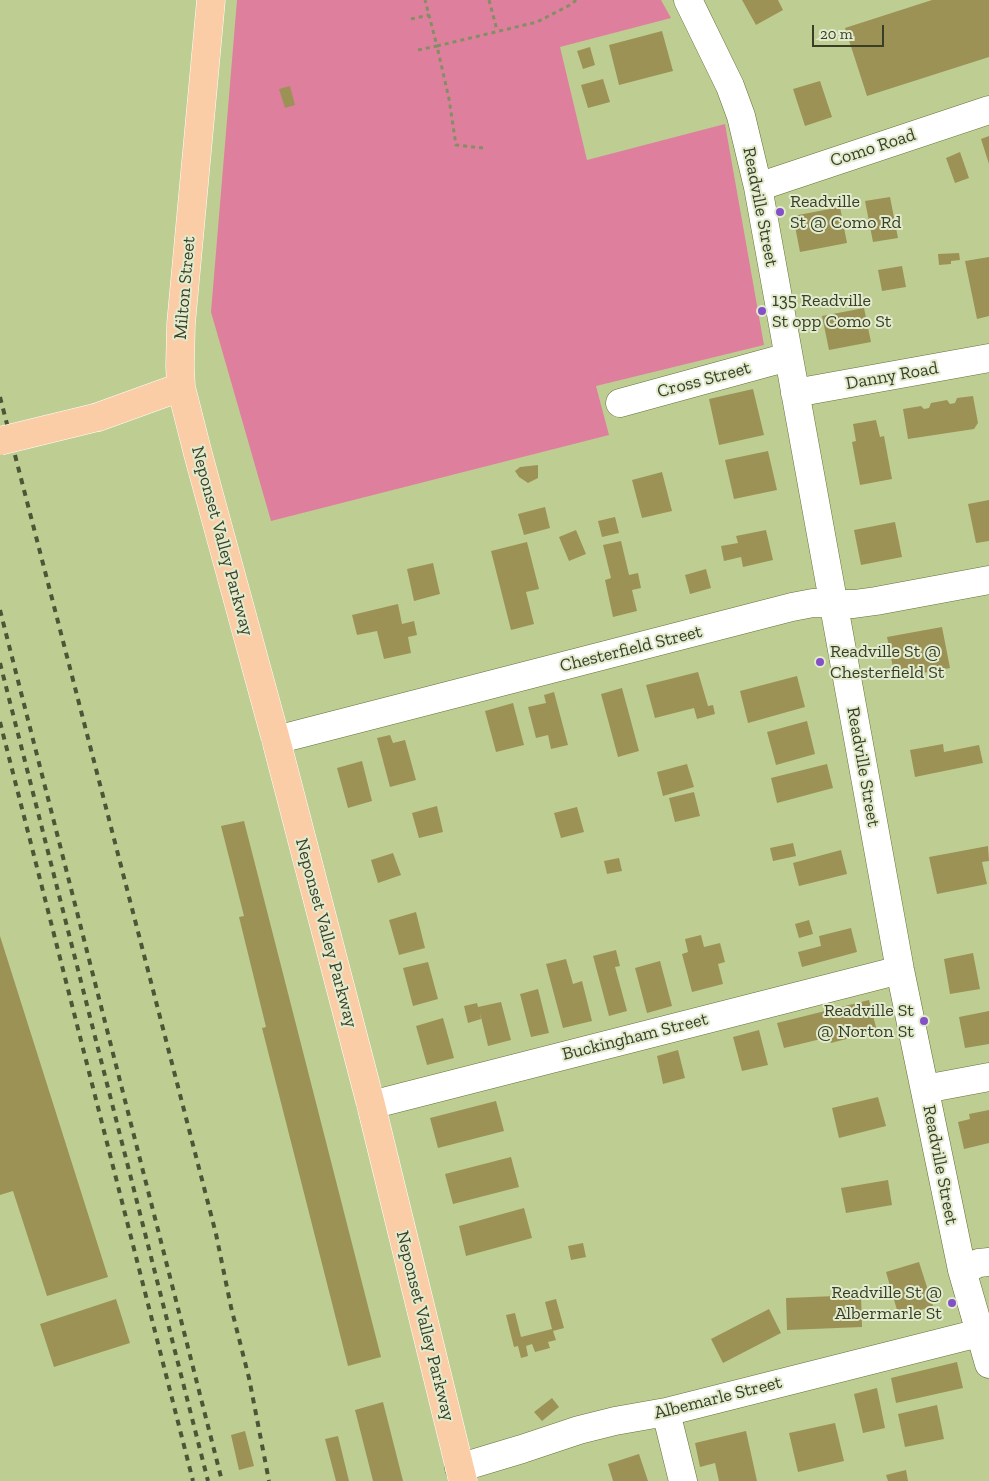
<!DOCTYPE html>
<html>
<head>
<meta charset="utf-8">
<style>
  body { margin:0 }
  #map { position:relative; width:989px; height:1481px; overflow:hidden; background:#bece92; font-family:"Zilla Slab",serif }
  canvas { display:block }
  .scale { position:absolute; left:812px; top:25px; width:72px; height:22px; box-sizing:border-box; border:2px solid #393f27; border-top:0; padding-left:6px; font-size:15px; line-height:18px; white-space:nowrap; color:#393f27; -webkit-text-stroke:4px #e2ebcd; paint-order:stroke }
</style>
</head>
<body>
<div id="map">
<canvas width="989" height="1481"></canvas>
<div class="scale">20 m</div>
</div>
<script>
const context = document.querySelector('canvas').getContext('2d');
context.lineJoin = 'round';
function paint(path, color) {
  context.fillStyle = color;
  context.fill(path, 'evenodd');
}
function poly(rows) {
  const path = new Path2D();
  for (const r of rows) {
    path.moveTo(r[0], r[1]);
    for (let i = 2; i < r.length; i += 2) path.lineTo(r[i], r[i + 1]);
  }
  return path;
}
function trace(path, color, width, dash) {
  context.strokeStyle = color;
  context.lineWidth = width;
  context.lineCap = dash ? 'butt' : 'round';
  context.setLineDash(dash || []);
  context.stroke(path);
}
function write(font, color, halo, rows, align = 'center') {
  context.font = font + ' "Zilla Slab",serif';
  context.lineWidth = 4;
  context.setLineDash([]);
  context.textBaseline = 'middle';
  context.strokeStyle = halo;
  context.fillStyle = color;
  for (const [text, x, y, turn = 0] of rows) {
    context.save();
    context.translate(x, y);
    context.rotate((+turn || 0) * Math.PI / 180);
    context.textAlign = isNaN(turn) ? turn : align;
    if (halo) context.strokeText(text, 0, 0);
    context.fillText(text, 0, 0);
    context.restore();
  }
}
paint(poly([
  [237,0,661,0,671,18,560,47,587,160,725,124,764,345,596,386,609,435,271,521,211,312]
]), '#df7f9e');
paint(poly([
  [742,0,778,0,783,10,756,25],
  [932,0,989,0,989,57,867,96,845,28],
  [662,31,673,71,619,85,609,45],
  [590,47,595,65,583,69,577,51],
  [603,79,610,102,588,108,581,85],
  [820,81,832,117,805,126,793,89],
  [290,86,295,105,285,108,279,89],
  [989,136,989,164,981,139],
  [960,152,969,178,955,183,946,158],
  [890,197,898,238,873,242,865,201],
  [840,207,847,243,800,252,793,216],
  [959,253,960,260,951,261,951,264,939,265,938,254],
  [989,257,989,316,977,319,965,261],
  [902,266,906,287,882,291,878,270],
  [864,308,871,342,829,350,822,316],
  [753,389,764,435,719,445,709,399],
  [973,396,978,423,974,429,908,439,903,409,921,406,924,409,929,408,931,403,947,400,950,404,955,403,957,398],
  [876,420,880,437,884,436,892,479,860,485,852,442,856,441,853,424],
  [768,451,777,490,734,499,725,460],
  [538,465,538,478,528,483,519,477,515,471,520,467],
  [662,472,672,511,642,518,632,480],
  [989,500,989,541,976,543,968,504],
  [545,507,550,528,524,535,518,514],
  [615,517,619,533,602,537,598,521],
  [895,522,902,557,861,565,854,530],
  [576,530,586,554,569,561,559,537],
  [766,530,773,560,743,567,741,557,724,561,721,546,738,543,736,536],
  [621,541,629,575,638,573,641,588,632,590,637,611,613,617,605,580,611,578,603,545],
  [527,542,539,589,526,592,534,624,511,630,491,551],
  [433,563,440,594,414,601,407,569],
  [706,569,711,588,690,594,685,575],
  [398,604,402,624,414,621,417,635,408,637,411,653,384,659,377,631,357,635,352,615],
  [942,627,950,668,895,678,887,637],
  [698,672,708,706,713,705,715,714,697,719,694,708,655,718,646,685],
  [797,676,805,707,748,723,740,691],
  [622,688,639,751,618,757,601,694],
  [554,692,568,745,551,749,548,735,536,738,528,707,546,703,544,695],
  [513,703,524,745,496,752,485,711],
  [807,721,815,754,776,765,767,732],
  [390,735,393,743,405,740,416,780,390,787,377,738],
  [943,744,944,752,979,745,983,763,915,777,910,750],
  [362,761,372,801,348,808,337,768],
  [687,764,694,787,663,796,657,772],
  [827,764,833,788,777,803,771,778],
  [694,792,700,816,675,822,669,798],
  [437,806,443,832,419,838,412,813],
  [577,807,584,832,561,838,554,813],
  [244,821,381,1357,348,1366,262,1028,266,1027,239,917,244,916,221,826],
  [793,843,796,856,773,861,770,848],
  [988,846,989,861,982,862,987,884,937,894,929,857],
  [841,850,847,874,799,886,793,863],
  [393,853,401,875,378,883,371,860],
  [619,858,622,871,607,874,604,861],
  [416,912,425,948,399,955,389,920],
  [809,920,813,934,799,938,795,924],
  [851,928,857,952,802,967,798,952,821,946,819,936],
  [701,935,704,947,720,943,725,962,718,964,723,984,692,992,682,954,688,952,685,939],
  [0,936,108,1277,47,1296,13,1191,0,1195],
  [616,950,620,966,615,967,627,1011,609,1016,593,956],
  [973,953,980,989,950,994,944,959],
  [566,959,573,984,582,981,592,1021,563,1028,546,964],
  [660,961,672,1006,647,1013,635,968],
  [428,962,438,999,413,1006,403,968],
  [538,989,549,1033,531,1037,520,994],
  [869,1000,877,1031,831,1043,829,1037,784,1048,777,1023],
  [501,1002,511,1040,488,1046,480,1013,481,1019,468,1023,464,1006,477,1003,478,1007],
  [989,1011,989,1044,965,1048,959,1017],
  [443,1018,454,1058,427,1065,416,1026],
  [759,1030,768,1065,742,1071,733,1037],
  [678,1050,685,1078,663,1084,657,1056],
  [878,1097,886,1126,839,1138,832,1108],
  [496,1101,504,1131,438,1148,430,1118],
  [989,1110,989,1143,964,1149,958,1122,970,1119,969,1114],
  [511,1157,519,1187,453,1204,445,1174],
  [888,1180,892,1205,846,1213,841,1188],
  [524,1208,532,1238,466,1256,459,1226],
  [583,1243,586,1257,571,1260,568,1246],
  [919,1262,933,1306,899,1317,886,1272],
  [861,1295,862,1327,787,1330,786,1298],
  [116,1299,130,1343,54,1367,40,1324],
  [556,1299,564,1328,553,1331,556,1340,548,1342,550,1348,535,1352,532,1344,526,1346,528,1356,521,1358,518,1346,514,1347,506,1315,515,1313,521,1337,552,1329,545,1302],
  [769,1309,781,1333,723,1363,711,1339],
  [957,1362,963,1388,896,1403,891,1378],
  [877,1388,885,1428,863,1433,854,1394],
  [552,1398,559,1407,542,1421,534,1412],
  [383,1402,403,1481,373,1481,355,1410],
  [937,1405,944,1439,905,1447,898,1414],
  [835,1423,844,1461,798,1472,789,1433],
  [245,1431,254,1466,239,1470,231,1435],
  [746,1431,757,1481,719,1481,715,1463,700,1467,695,1443],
  [338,1436,349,1481,336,1481,325,1439],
  [639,1454,648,1481,613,1481,608,1464],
  [906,1470,908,1481,888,1481,886,1475]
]), '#9c9256');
const minor = poly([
  [688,0,730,86,741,116,758,187,900,970,962,1270,989,1364],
  [758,187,989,110],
  [795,393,989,358],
  [620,403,788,357],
  [276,740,792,607,813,603,854,604,876,601,989,580],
  [925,1089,989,1077],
  [371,1105,900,970],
  [962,1270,979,1263,989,1262],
  [666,1412,683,1481],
  [459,1468,522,1449,579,1430,615,1421,666,1412,979,1333]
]);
const major = poly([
  [211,0,181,324,180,366,181,387,198,454,276,740,371,1105,463,1481],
  [98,417,181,387]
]);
trace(minor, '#637037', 29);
trace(major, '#fff', 29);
trace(poly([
  [489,0,497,30],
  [411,19,429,15],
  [418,50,437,46,425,0],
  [483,148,456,145,449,99,437,46,537,22,572,4,576,0]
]), '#838f63', 3, [4, 4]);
trace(minor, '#fff', 28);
trace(major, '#facda7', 28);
trace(poly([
  [0,397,216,1234,231,1307,249,1378,269,1481],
  [0,610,222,1481],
  [0,663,208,1481],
  [0,722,193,1481]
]), '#4d5537', 4, [6, 6]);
const majorBridge = poly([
  [0,441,98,417]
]);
trace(majorBridge, '#fff', 29, []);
trace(majorBridge, '#facda7', 28);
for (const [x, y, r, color] of [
  [780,212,5,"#8350c8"],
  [762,311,5,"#8350c8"],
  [820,662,5,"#8350c8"],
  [924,1021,5,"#8350c8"],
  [952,1303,5,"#8350c8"]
]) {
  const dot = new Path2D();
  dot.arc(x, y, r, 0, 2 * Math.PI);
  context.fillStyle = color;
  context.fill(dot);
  trace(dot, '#e2ebcd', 2);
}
write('18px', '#393f27', '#e2ebcd', [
  ["Como Road",873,148,-18],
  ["Readville Street",760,207,79],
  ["Milton Street",185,288,-85],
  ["Danny Road",892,376,-10],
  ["Cross Street",704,380,-15],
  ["Neponset Valley Parkway",222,541,75],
  ["Chesterfield Street",631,649,-14],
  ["Readville Street",863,767,80],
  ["Neponset Valley Parkway",326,933,75],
  ["Buckingham Street",635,1037,-14],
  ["Readville Street",940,1165,79],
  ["Neponset Valley Parkway",425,1326,76],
  ["Albemarle Street",718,1398,-14]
]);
write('18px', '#393f27', '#e2ebcd', [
  ["Readville",790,202],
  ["St @ Como Rd",790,223],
  ["135 Readville",772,301],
  ["St opp Como St",772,322],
  ["Readville St @",830,652],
  ["Chesterfield St",830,673],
  ["Readville St",914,1011,"right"],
  ["@ Norton St",914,1032,"right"],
  ["Readville St @",942,1293,"right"],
  ["Albermarle St",942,1314,"right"]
], 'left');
</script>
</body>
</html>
